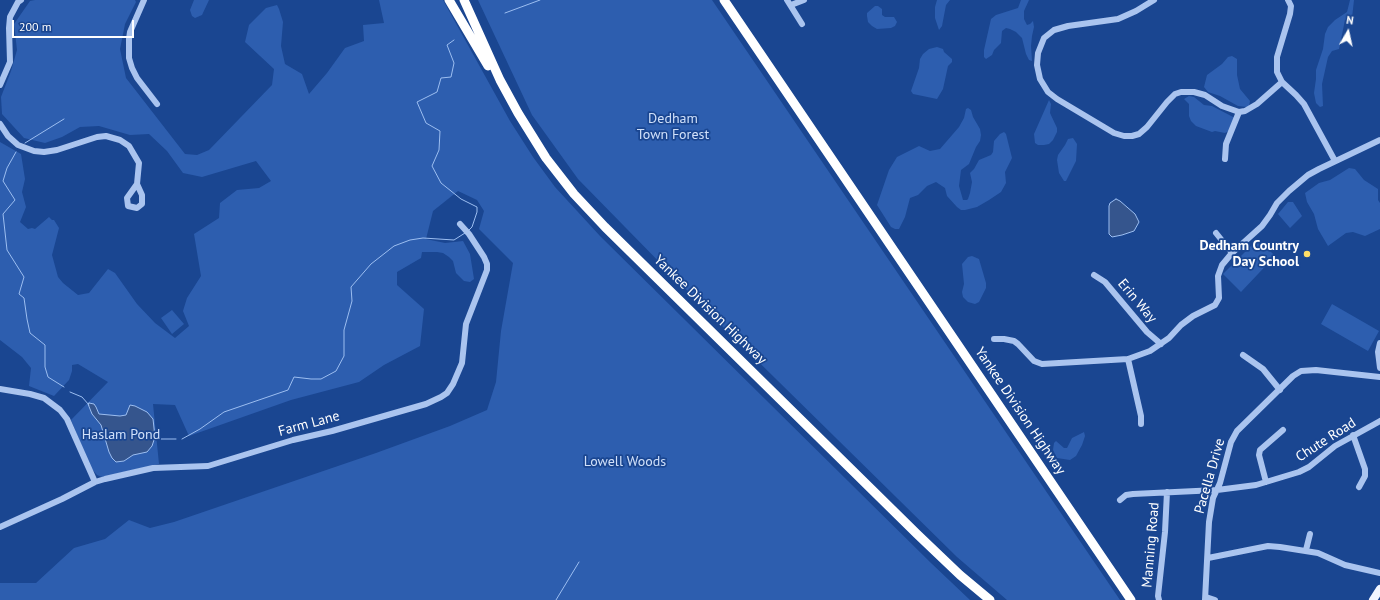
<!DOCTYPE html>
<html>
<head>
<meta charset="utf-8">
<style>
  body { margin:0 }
  #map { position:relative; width:1380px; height:600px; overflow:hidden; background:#1a4691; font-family:"PT Sans",sans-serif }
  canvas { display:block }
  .north { position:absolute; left:1328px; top:12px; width:40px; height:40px; -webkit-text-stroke:3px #1a4691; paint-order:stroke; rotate:9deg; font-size:11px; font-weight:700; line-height:16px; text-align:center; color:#fff }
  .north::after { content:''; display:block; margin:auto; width:14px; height:18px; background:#fff; clip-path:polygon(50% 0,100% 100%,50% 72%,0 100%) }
  .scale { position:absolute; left:12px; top:20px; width:122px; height:18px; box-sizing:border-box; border:2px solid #fff; border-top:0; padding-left:5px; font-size:12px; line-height:14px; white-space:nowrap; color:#fff; -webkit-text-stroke:3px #1a4691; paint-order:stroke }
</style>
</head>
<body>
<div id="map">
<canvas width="1380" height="600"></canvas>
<div class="north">N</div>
<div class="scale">200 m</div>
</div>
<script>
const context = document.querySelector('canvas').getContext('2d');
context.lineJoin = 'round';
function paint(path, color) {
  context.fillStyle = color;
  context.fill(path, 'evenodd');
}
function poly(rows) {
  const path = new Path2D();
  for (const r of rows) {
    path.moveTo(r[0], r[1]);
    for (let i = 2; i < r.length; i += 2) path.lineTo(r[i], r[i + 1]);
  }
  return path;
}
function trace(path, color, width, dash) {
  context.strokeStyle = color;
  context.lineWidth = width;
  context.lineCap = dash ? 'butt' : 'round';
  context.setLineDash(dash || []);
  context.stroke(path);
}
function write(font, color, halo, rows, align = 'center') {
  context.font = font + ' "PT Sans",sans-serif';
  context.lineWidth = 3.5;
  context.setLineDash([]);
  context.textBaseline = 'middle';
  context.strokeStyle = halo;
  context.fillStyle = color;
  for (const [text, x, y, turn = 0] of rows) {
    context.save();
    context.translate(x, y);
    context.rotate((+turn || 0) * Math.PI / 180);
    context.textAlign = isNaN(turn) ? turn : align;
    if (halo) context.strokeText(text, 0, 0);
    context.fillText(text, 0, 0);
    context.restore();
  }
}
paint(poly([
  [35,0,135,0,136,2,125,24,120,49,126,78,185,154,197,155,209,150,272,85,274,69,245,42,249,25,266,8,277,5,279,9,283,22,281,46,285,64,302,74,309,94,327,73,345,48,364,41,363,25,384,23,379,0,443,0,510,121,533,157,555,187,600,236,931,563,970,600,0,600,0,583,36,583,74,548,105,539,129,520,150,528,174,522,376,453,450,426,487,410,496,382,501,331,513,263,479,229,484,211,477,200,458,191,433,211,426,239,445,243,463,241,470,254,474,279,470,282,464,281,456,273,453,261,449,257,443,253,437,252,422,252,421,258,397,272,397,285,424,309,420,346,384,365,359,382,291,400,189,436,175,405,153,404,159,464,102,477,97,475,91,468,71,420,108,382,78,364,72,365,72,371,69,380,54,396,29,386,31,368,22,357,0,340,0,142,21,154,25,179,22,192,26,207,20,222,28,229,32,228,35,229,49,217,52,220,54,220,59,228,52,255,58,277,63,283,78,295,89,293,108,269,115,273,137,304,155,323,175,338,189,326,183,311,187,298,201,276,194,234,219,218,220,203,237,190,259,188,271,181,256,161,202,177,183,173,167,151,149,134,130,135,99,126,80,127,62,137,45,143,24,138,2,114,1,97,11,71,17,50,14,24,30,1],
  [194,0,209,0,202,15,195,18,192,16,190,10],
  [478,0,712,0,1120,600,1007,600,957,557,718,322,578,179,532,115],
  [937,0,950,0,946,5,942,26,939,30,935,18,935,7],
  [1021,0,1029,0,1024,11,1024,19,1027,25,1030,24,1033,21,1034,27,1032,36,1031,46,1032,61,1029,60,1026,54,1022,38,1016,32,1010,29,1006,28,1002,31,1001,43,994,50,992,55,986,59,984,57,984,50,991,19,996,15,1018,8],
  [1350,0,1354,0,1352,18,1345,20,1339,49,1332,51,1328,57,1322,84,1323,106,1320,107,1316,103,1314,93,1316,79,1316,70,1323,49,1325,34,1328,27,1335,20,1347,12],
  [875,6,878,6,882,9,882,15,885,17,894,17,897,22,895,26,891,28,877,29,872,26,868,22,867,16,867,13],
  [937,47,943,49,944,52,952,59,952,62,948,66,943,89,937,99,913,94,911,91,919,68,920,59,923,54,929,49],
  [1232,56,1237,59,1237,75,1240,89,1250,101,1249,106,1247,107,1238,106,1220,96,1208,92,1204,87,1207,75,1222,64,1228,57],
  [1189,96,1194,97,1204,105,1212,106,1235,118,1229,131,1225,133,1215,131,1212,132,1196,126,1191,121,1189,116,1189,104,1184,99],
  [1049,100,1051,104,1050,113,1057,128,1057,132,1053,140,1049,144,1044,145,1038,145,1035,143,1034,134],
  [968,108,971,110,973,117,980,129,981,135,980,141,976,147,969,164,961,170,959,186,963,200,967,200,968,199,970,193,972,182,970,173,974,169,979,160,991,155,993,152,994,141,1000,134,1004,132,1006,134,1012,158,1005,172,1006,183,1001,192,989,200,977,207,965,210,961,210,957,207,947,196,945,188,936,182,927,186,918,195,910,198,905,217,899,229,895,229,891,227,877,205,889,170,897,157,919,146,930,151,940,149,959,127,964,118,966,109],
  [1073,138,1077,144,1076,161,1066,181,1064,181,1059,173,1057,160,1058,155,1065,145,1068,139],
  [1349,168,1355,169,1364,180,1378,189,1378,200,1380,203,1380,229,1365,236,1353,232,1346,233,1328,246,1318,229,1314,214,1307,202,1305,193,1319,183,1330,180],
  [1288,202,1293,202,1302,216,1290,228,1278,214],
  [1258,239,1275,256,1241,292,1223,274],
  [972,256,979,259,986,283,986,288,979,302,975,304,968,302,963,297,962,292,964,284,962,264,968,257],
  [1332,304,1379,331,1368,351,1321,324],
  [172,310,184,324,172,334,161,318],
  [1084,432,1085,436,1082,445,1076,456,1070,460,1057,458,1053,450,1054,443,1056,441,1064,448,1067,448,1072,438]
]), '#2d5eaf');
const water = poly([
  [1116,199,1120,201,1135,214,1139,222,1134,231,1122,235,1112,237,1109,234,1109,206,1110,203,1116,199],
  [89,403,94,404,96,407,99,414,120,416,126,415,130,405,135,406,147,412,153,419,155,437,152,446,147,452,133,455,124,461,116,462,112,458,109,452,101,425,92,414,88,404,89,403]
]);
paint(water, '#35558d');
trace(water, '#9cbef1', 1);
trace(poly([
  [505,13,540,0],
  [454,40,447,45,454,63,451,77,441,78,437,92,417,102,426,123,440,131,439,150,432,166,441,183,461,199,477,207,477,212,472,227,469,230],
  [25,143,64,119],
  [16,152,7,168,3,181,15,200,3,214,7,250,24,277,19,294,24,298,27,319,30,333,45,345,45,367,48,377,64,387],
  [70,392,82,397,89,405],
  [153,439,176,439],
  [182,439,200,429,224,412,288,390,294,377,311,379,321,379,336,371,344,356,344,330,352,301,351,287,371,264,394,246,410,240,423,238,454,240,465,233],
  [556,600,579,562]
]), '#9cbef1', 1);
trace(poly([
  [144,0,130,32,129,39,129,58,132,68,137,78,157,104],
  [787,0,802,24],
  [1154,0,1136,11,1118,19,1068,26,1054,30,1044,38,1038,53,1037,65,1040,79,1048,92,1057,99,1114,133,1124,136,1132,136,1139,134,1147,127,1167,102,1175,94,1181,92,1194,92,1205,95,1222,106,1239,112,1245,111,1257,104,1282,82],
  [1288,0,1291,6,1290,14,1277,57,1277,72,1282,82,1296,95,1304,104,1335,161],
  [791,5,804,0],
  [0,85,10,62,9,28,10,17,18,2,21,0],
  [0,124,8,136,18,145,34,151,44,152,57,150,97,137,106,136,120,140,129,146,139,163,137,184,127,198,128,206,137,208,142,204,142,195,137,184],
  [1225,159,1226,144,1239,112],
  [1216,233,1232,253],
  [1094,275,1105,282,1147,332,1161,344],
  [994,339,1004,339,1014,341,1018,344,1034,361,1042,364,1128,359,1150,351,1169,338,1181,325,1193,316,1215,305,1219,298,1218,276,1222,265,1232,253,1262,226,1270,215,1277,203,1289,191,1308,175,1319,169,1380,140],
  [1380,343,1378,352,1380,368],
  [1243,355,1263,369,1280,390],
  [1128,359,1141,416,1141,424],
  [0,389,30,394,44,398,60,410,67,419,95,482],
  [1353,435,1365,469,1365,476,1359,487],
  [1266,482,1259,455,1260,450,1283,430],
  [1120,500,1126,495,1133,494,1217,490,1256,485,1299,472,1309,467,1335,446,1380,421],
  [0,527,62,499,95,482,105,479,153,468,208,466,293,440,332,431,426,404,441,397,447,393,453,384,462,363,466,324,487,270,487,264,484,257,469,234,460,224],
  [1306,550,1310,534],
  [1208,558,1268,546,1280,547,1318,553,1345,565,1380,573],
  [1206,597,1215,600],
  [1159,600,1158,596,1165,532,1167,492],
  [1205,600,1209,522,1213,498,1220,483,1231,442,1237,431,1293,376,1301,371,1316,370,1380,377]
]), '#aac4ef', 6);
trace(poly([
  [1373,600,1380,589]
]), '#f1f6ff', 8);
trace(poly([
  [449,0,488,66],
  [464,0,500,80,518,113,546,158,574,194,605,227,917,534,960,575,990,600],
  [724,0,1131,600]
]), '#fff', 9);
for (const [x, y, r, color] of [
  [1307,254,4,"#ffde67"]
]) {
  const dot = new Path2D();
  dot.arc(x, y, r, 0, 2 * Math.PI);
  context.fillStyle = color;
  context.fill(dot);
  trace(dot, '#1a4691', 1.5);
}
write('14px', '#d0e0fa', '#1a4691', [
  ["Dedham",673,119],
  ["Town Forest",673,135],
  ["Haslam Pond",121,435],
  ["Lowell Woods",625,462]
]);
write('bold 14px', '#fff', '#1a4691', [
  ["Dedham Country",1299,246],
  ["Day School",1299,262]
], 'right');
write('14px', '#fff', '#1a4691', [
  ["Erin Way",1137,301,50],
  ["Yankee Division Highway",710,310,44],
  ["Yankee Division Highway",1020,411,56],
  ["Farm Lane",309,424,-15],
  ["Chute Road",1326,440,-33],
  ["Pacella Drive",1210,476,-74],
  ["Manning Road",1151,545,-85]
]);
</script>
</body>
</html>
